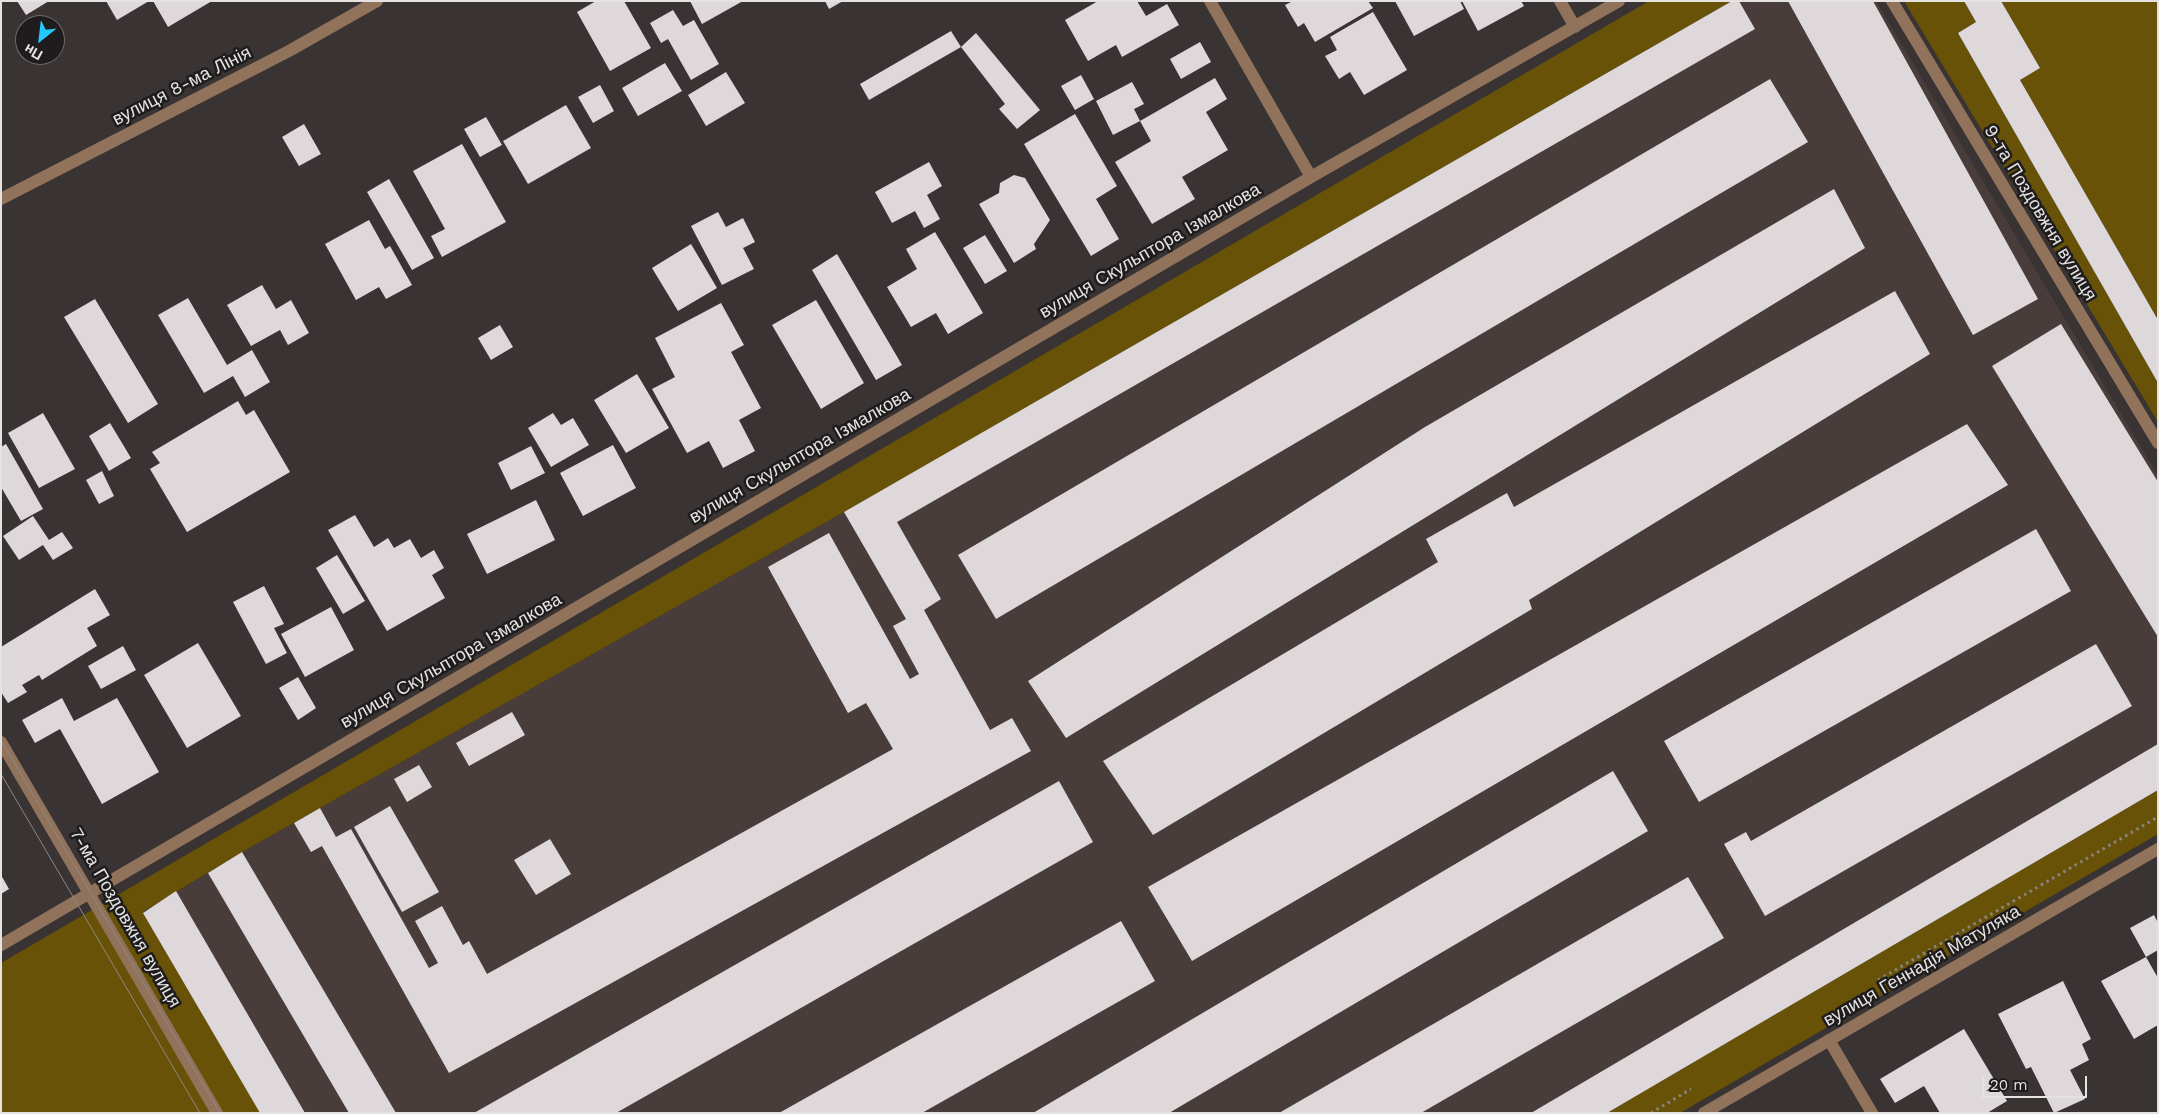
<!DOCTYPE html>
<html>
<head>
<meta charset="utf-8">
<style>
  body { margin:0 }
  #map { position:relative; width:2159px; height:1114px; overflow:hidden; background:#393433; font-family:"Work Sans",sans-serif }
  canvas { display:block }
  .frame { position:absolute; inset:0; border:2px solid #e5e2e2; pointer-events:none }
  .north { position:absolute; left:15px; top:15px; width:50px; height:50px; box-sizing:border-box; background:#1e1c1c; border:1px solid #6e6b6b; border-radius:50%; rotate:209deg; font-size:14px; font-weight:700; line-height:20px; text-align:center; color:#e5e2e2 }
  .north::after { content:''; display:block; margin:auto; width:18px; height:22px; background:#24c9fe; clip-path:polygon(50% 0,100% 100%,50% 72%,0 100%) }
  .scale { position:absolute; left:1982px; top:1076px; width:105px; height:22px; box-sizing:border-box; border:2px solid #e5e2e2; border-top:0; padding-left:6px; font-size:15px; line-height:18px; white-space:nowrap; color:#e5e2e2; -webkit-text-stroke:4px #1e1c1c; paint-order:stroke }
</style>
</head>
<body>
<div id="map">
<canvas width="2159" height="1114"></canvas>
<div class="frame"></div>
<div class="north">Пн</div>
<div class="scale">20 m</div>
</div>
<script>
const context = document.querySelector('canvas').getContext('2d');
context.lineJoin = 'round';
function paint(path, color) {
  context.fillStyle = color;
  context.fill(path, 'evenodd');
}
function poly(rows) {
  const path = new Path2D();
  for (const r of rows) {
    path.moveTo(r[0], r[1]);
    for (let i = 2; i < r.length; i += 2) path.lineTo(r[i], r[i + 1]);
  }
  return path;
}
function trace(path, color, width, dash) {
  context.strokeStyle = color;
  context.lineWidth = width;
  context.lineCap = dash ? 'butt' : 'round';
  context.setLineDash(dash || []);
  context.stroke(path);
}
function write(font, color, halo, rows, align = 'center') {
  context.font = font + ' "Work Sans",sans-serif';
  context.lineWidth = 5;
  context.setLineDash([]);
  context.textBaseline = 'middle';
  context.strokeStyle = halo;
  context.fillStyle = color;
  for (const [text, x, y, turn = 0] of rows) {
    context.save();
    context.translate(x, y);
    context.rotate((+turn || 0) * Math.PI / 180);
    context.textAlign = isNaN(turn) ? turn : align;
    if (halo) context.strokeText(text, 0, 0);
    context.fillText(text, 0, 0);
    context.restore();
  }
}
paint(poly([
  [1732,1,1876,1,2158,476,2158,790,1607,1113,260,1113,143,913,242,852,844,512]
]), '#493d3c');
paint(poly([
  [1649,1,1732,1,844,512,242,852,143,912,260,1113,1,1113,1,963],
  [1904,1,1964,1,1976,22,1958,33,2158,383,2158,422],
  [2001,1,2158,1,2158,320,2020,80,2040,68],
  [2158,790,2158,834,1680,1113,1607,1113]
]), '#675207');
paint(poly([
  [17,1,49,1,26,15],
  [106,1,149,1,117,20],
  [153,1,212,1,168,27],
  [596,1,624,1,651,48,610,71,577,12],
  [690,1,743,1,702,24],
  [825,1,843,1,829,9],
  [1098,1,1137,1,1146,16,1167,4,1179,25,1122,57,1116,45,1088,61,1065,20],
  [1293,1,1368,1,1373,8,1315,42,1304,23,1298,27,1285,5],
  [1395,1,1460,1,1464,9,1414,36],
  [1462,1,1521,1,1524,6,1478,31],
  [1732,1,1739,1,1755,29,897,522,941,599,924,610,990,730,1012,718,1031,751,449,1073,322,846,311,852,294,823,320,808,336,837,351,829,429,968,438,963,415,921,442,906,463,945,469,941,487,974,893,749,866,703,848,713,768,567,829,533,910,679,919,674,893,626,906,619,844,512],
  [1788,1,1873,1,2038,299,1973,335],
  [1964,1,2001,1,2040,68,2020,80,2158,320,2158,383,1958,33,1976,22],
  [673,10,683,26,694,20,719,64,691,80,668,39,661,43,650,23],
  [1373,12,1407,70,1364,95,1350,72,1339,79,1325,56,1337,50,1330,37],
  [951,31,961,47,976,33,1040,110,1017,129,999,109,1005,104,961,47,869,100,860,84],
  [1200,42,1211,62,1181,79,1170,59],
  [665,63,682,91,638,116,622,88],
  [726,72,745,103,706,126,688,95],
  [1081,75,1094,99,1075,110,1061,86],
  [1215,78,1227,99,1206,112,1228,150,1182,177,1195,199,1152,224,1115,162,1151,141,1140,121],
  [1770,79,1808,142,996,619,958,555],
  [1132,82,1144,104,1134,109,1140,121,1113,135,1096,101],
  [600,85,614,111,593,123,578,97],
  [566,105,591,148,528,184,503,141],
  [1075,114,1117,186,1096,199,1119,239,1091,256,1024,144],
  [486,117,502,145,480,157,464,129],
  [304,124,321,154,299,166,282,137],
  [462,144,506,222,442,257,431,236,445,229,413,171],
  [929,162,942,186,927,195,940,219,924,228,915,211,892,223,875,192],
  [1014,175,1025,178,1050,220,1034,244,1036,249,1014,263,979,204,999,193,1000,183],
  [389,179,434,258,412,270,367,192],
  [1834,189,1865,248,1066,738,1028,681,1425,427],
  [718,212,726,227,743,218,755,242,743,248,754,269,722,285,691,226],
  [369,220,385,249,390,246,412,285,386,299,379,287,356,300,325,244],
  [935,232,983,313,948,334,936,313,911,327,887,287,917,269,906,249],
  [985,235,1007,271,985,284,963,248],
  [691,244,717,288,678,311,652,268],
  [837,254,902,365,876,380,812,270],
  [262,285,276,309,291,300,309,333,288,345,280,330,251,346,227,305],
  [1895,291,1930,354,1529,600,1532,609,1153,835,1103,761,1438,562,1426,539,1507,493,1514,507],
  [188,298,227,365,252,350,270,382,245,397,233,376,204,393,158,315],
  [95,299,158,404,128,423,64,317],
  [816,300,864,383,821,409,772,325],
  [721,303,744,345,731,352,761,408,739,420,755,451,723,468,709,441,687,453,652,389,675,377,655,338],
  [2061,324,2158,482,2158,637,1992,366],
  [500,325,513,347,491,360,478,338],
  [637,374,669,428,626,453,594,400],
  [238,401,246,415,254,410,290,472,187,532,150,469,160,463,152,452],
  [43,413,75,469,39,488,8,433],
  [553,413,561,425,573,418,589,445,551,467,528,428],
  [110,423,131,458,109,471,89,436],
  [1967,424,2008,485,1192,961,1148,887],
  [6,444,43,509,21,521,1,487,1,447],
  [613,445,636,488,583,516,560,473],
  [531,446,545,473,511,490,498,463],
  [102,471,114,496,99,504,86,480],
  [536,500,555,540,487,574,467,534],
  [355,515,374,547,388,538,394,548,410,539,421,558,434,550,444,568,432,575,445,598,387,631,328,530],
  [33,516,49,540,62,532,73,548,53,560,43,545,19,560,3,536],
  [2036,529,2071,591,1699,802,1664,741],
  [337,555,365,601,343,614,316,568],
  [264,586,284,624,274,628,287,653,266,664,233,602],
  [95,589,110,615,87,628,97,646,42,680,39,675,22,685,27,692,8,703,1,692,1,647],
  [331,607,354,650,305,677,281,634],
  [198,643,241,716,187,748,144,675],
  [2096,644,2132,706,1765,916,1724,844,1746,832,1751,841],
  [123,646,136,670,101,689,88,666],
  [298,677,316,708,298,720,279,688],
  [62,698,74,721,117,698,159,772,102,804,60,729,35,743,22,720],
  [512,712,525,735,469,766,456,743],
  [2158,744,2158,790,1607,1113,1531,1113],
  [419,765,432,787,407,802,394,779],
  [1613,771,1648,831,1169,1113,1033,1113],
  [1059,781,1093,842,616,1113,474,1113],
  [390,806,439,892,402,912,354,827],
  [550,839,571,874,536,895,514,860],
  [242,852,396,1113,349,1113,208,873],
  [1,875,9,889,1,894],
  [1688,877,1724,938,1421,1113,1279,1113],
  [176,891,305,1113,260,1113,143,913],
  [2154,915,2158,923,2158,950,2146,957,2130,928],
  [1121,921,1155,981,922,1113,779,1113],
  [2146,957,2158,978,2158,1025,2134,1039,2101,981],
  [2063,981,2091,1039,2082,1044,2089,1060,2070,1070,2085,1099,2054,1113,2031,1067,2026,1069,1998,1014],
  [1964,1029,2007,1101,1987,1113,1940,1113,1924,1086,1895,1103,1880,1079]
]), '#ded8da');
trace(poly([
  [1878,980,2158,817],
  [1651,1113,1691,1089]
]), '#898584', 3, [2.5, 4]);
trace(poly([
  [1210,1,1311,177],
  [1560,1,1575,27],
  [1892,1,2158,443],
  [1,199,289,51,377,1],
  [1,742,217,1113],
  [1,945,1311,177,1619,1],
  [1829,1040,1872,1113],
  [1704,1113,2158,849]
]), '#91725b', 12);
trace(poly([
  [1,740,220,1113],
  [1,774,200,1113]
]), '#8d8988', 1);
write('18px', '#e5e2e2', '#1e1c1c', [
  ["вулиця 8-ма Лінія",182,86,-27],
  ["9-та Поздовжня вулиця",2040,213,59],
  ["вулиця Скульптора Ізмалкова",1150,251,-30],
  ["вулиця Скульптора Ізмалкова",800,456,-30],
  ["вулиця Скульптора Ізмалкова",451,661,-30],
  ["7-ма Поздовжня вулиця",125,918,60],
  ["вулиця Геннадія Матуляка",1922,966,-30]
]);
</script>
</body>
</html>
